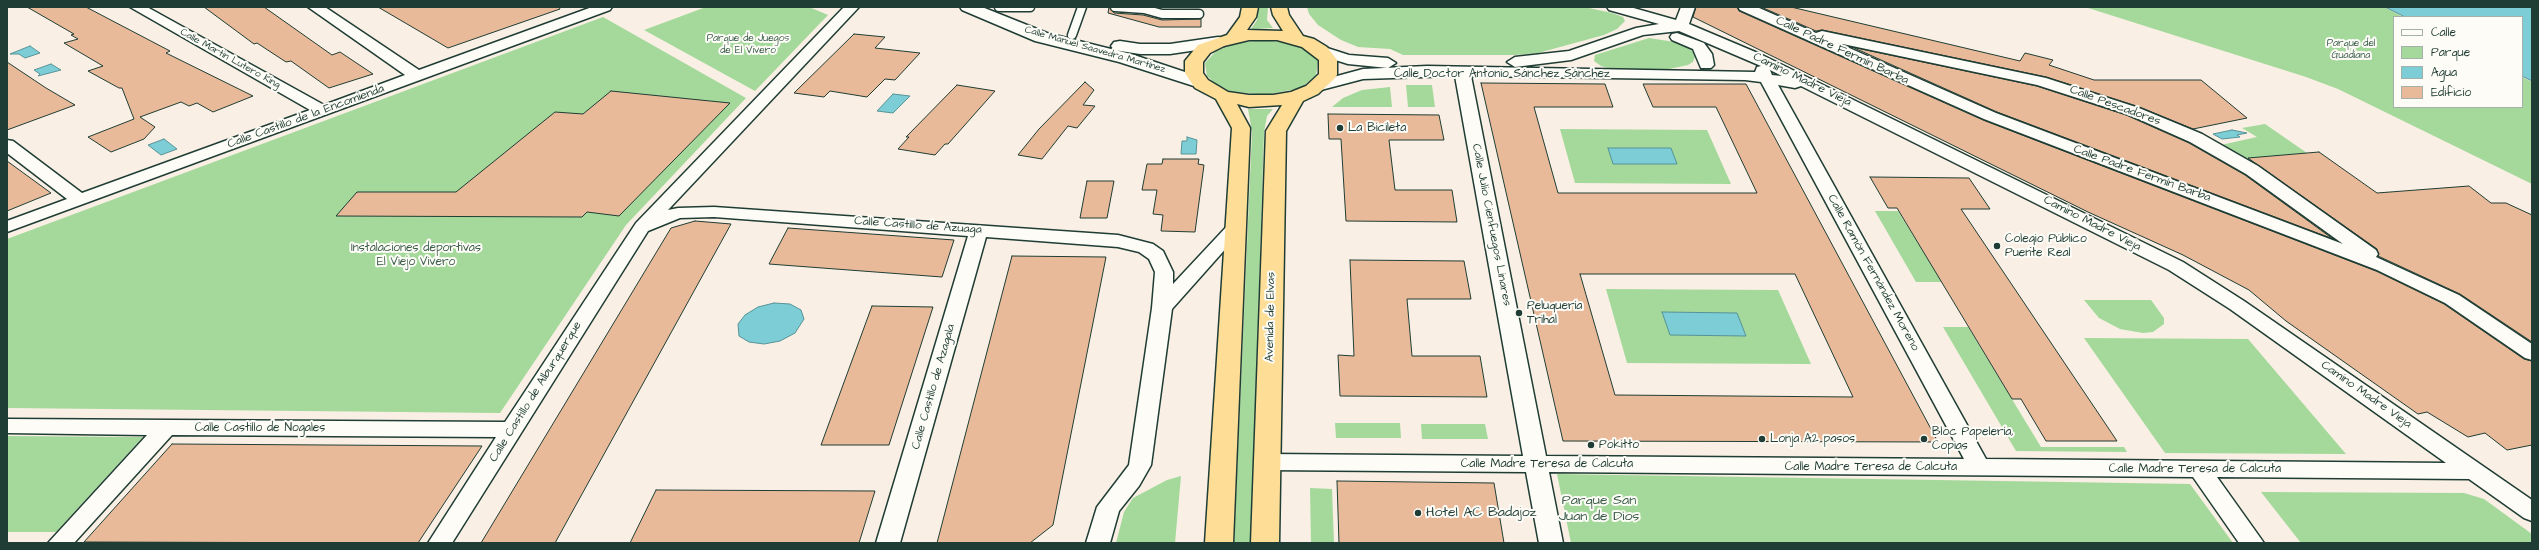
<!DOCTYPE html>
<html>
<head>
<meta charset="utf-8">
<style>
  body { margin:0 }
  #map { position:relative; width:2539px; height:550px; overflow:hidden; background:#f9efe4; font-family:"Architects Daughter",sans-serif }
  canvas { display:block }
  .frame { position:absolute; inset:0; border:8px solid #1f3d34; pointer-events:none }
  .legend { position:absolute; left:2393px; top:16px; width:130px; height:92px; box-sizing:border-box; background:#fdfcf7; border:1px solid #a4b0a9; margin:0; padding:5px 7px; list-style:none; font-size:12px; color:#1f3d34 }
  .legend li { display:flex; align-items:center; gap:8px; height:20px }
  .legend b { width:20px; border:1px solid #a4b0a9 }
</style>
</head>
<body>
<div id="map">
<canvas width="2539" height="550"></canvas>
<div class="frame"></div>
<ul class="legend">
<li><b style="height:5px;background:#fdfcf7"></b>Calle</li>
<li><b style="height:11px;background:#a4d99b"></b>Parque</li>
<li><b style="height:11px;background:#7dcdd7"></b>Agua</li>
<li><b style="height:11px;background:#e9ba99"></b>Edificio</li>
</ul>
</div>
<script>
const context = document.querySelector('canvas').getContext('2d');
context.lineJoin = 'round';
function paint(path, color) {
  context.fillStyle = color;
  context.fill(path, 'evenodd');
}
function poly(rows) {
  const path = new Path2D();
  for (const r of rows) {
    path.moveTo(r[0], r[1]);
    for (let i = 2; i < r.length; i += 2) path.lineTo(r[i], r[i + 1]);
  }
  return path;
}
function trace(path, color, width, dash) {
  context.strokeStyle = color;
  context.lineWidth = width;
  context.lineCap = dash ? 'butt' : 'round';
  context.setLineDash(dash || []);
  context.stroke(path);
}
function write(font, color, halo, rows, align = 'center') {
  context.font = font + ' "Architects Daughter",sans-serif';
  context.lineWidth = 4;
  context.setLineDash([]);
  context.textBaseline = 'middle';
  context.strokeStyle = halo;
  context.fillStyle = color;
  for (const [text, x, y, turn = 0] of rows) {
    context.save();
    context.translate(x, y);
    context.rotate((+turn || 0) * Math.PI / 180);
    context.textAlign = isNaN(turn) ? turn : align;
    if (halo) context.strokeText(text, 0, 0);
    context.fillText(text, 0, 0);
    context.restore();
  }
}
paint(poly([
  [706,7,809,7,828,15,755,91,644,30],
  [1258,7,1268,7,1267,20,1273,28,1251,29,1257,20],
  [1307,7,1584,7,1612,13,1623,17,1625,21,1617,29,1604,35,1538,53,1515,55,1403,55,1390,49,1358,47,1341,40,1318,25,1309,14],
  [2085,7,2384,7,2403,17,2394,17,2394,107,2522,107,2522,77,2532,82,2532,184,2338,89,2306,77],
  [603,17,746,98,626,225,500,413,7,408,7,239],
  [1649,38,1681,43,1694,52,1695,57,1693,62,1688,65,1669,69,1611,69,1601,66,1594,61,1595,55],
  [1263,40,1290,43,1305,49,1318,61,1316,75,1301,88,1265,95,1229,91,1216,84,1207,76,1205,63,1216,51,1236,43],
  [1406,85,1432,85,1435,107,1408,107],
  [1390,87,1392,107,1332,107,1343,98,1362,90],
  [1248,109,1273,109,1267,116,1264,132,1251,543,1234,543,1252,132],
  [2265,124,2307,153,2245,159,2221,145,2257,137,2242,128],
  [1560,129,1707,130,1731,184,1575,183],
  [1875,211,1898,211,1942,282,1916,282],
  [1606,289,1778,290,1811,364,1627,363],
  [2084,300,2151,300,2164,318,2164,324,2153,332,2143,333,2120,329,2099,318],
  [1943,327,1968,327,2041,447,2124,447,2127,452,2016,451],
  [2084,338,2248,339,2346,454,2165,453],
  [1335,423,1400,423,1401,438,1336,438],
  [1421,424,1485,424,1488,439,1422,439],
  [7,436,143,437,56,532,7,532],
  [1557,474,2190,484,2233,543,1571,543],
  [1181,476,1175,543,1116,543,1124,512,1133,498,1167,480],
  [1310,488,1332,489,1334,543,1311,543],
  [2261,492,2464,493,2484,499,2532,534,2532,543,2301,543]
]), '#a4d99b');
const water = poly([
  [2385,7,2532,7,2532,81,2522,76,2522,17,2405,17,2385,7],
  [30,46,40,53,25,58,19,54,10,54,30,46],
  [51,64,61,70,38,76,40,74,34,70,51,64],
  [893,94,910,96,893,113,877,111,893,94],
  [2232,130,2247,133,2237,135,2240,137,2222,139,2213,134,2232,130],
  [1187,137,1197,140,1196,154,1181,154,1182,141,1187,141,1187,137],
  [164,139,177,149,161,155,148,145,164,139],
  [1608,148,1671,148,1677,164,1613,164,1608,148],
  [774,303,790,304,801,310,804,319,795,333,780,341,764,344,749,342,739,336,738,324,745,315,758,307,774,303],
  [1662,312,1737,313,1746,336,1670,335,1662,312]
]);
paint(water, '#7dcdd7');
trace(water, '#579396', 1);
const building = poly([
  [27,7,86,7,170,51,166,53,253,96,213,112,197,103,189,106,181,102,140,117,155,127,144,139,111,152,88,137,134,119,122,88,119,88,88,71,103,66,64,43,78,39,71,35,74,34,27,7],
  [204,7,264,7,332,55,340,52,373,74,329,88,291,61,286,62,257,43,254,44,204,7],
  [378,7,559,7,560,9,448,48,378,7],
  [1109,7,1114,13,1143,15,1162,20,1201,19,1201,27,1159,27,1108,13,1109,7],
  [1696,7,1737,7,1739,11,1983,120,2376,271,2444,304,2524,359,2532,361,2532,445,2507,450,2485,433,2468,437,2427,412,2418,414,2286,321,2249,290,2183,255,2088,212,1693,17,1696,7],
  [1761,7,1791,7,2020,61,2025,53,2053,60,2049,65,2094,80,2201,80,2247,118,2193,129,2139,107,2046,77,1822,30,1816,31,1761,7],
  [854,34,885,37,875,48,920,53,895,80,885,79,867,97,830,91,824,97,794,93,854,34],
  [1852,47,2037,86,2126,115,2189,143,2245,175,2333,239,1997,112,1852,47],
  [7,62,46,88,75,105,7,130,7,62],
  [1085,82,1094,90,1083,105,1095,106,1077,128,1068,126,1042,159,1018,155,1039,129,1085,82],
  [1481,83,1605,84,1613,107,1534,107,1558,193,1757,193,1716,107,1653,107,1643,84,1746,84,1938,442,1563,441,1481,83],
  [1580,274,1795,274,1853,397,1615,395,1580,274],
  [957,85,995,91,948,144,945,144,935,155,898,149,909,137,906,137,957,85],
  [611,91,730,103,619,216,587,212,582,217,336,216,357,192,456,192,555,112,583,114,611,91],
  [1328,114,1439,115,1444,140,1389,140,1395,190,1452,190,1457,222,1346,221,1341,139,1329,139,1328,114],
  [2319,152,2377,193,2469,186,2491,203,2506,203,2532,215,2532,342,2460,294,2378,256,2377,249,2248,158,2319,152],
  [1163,159,1199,159,1198,164,1204,165,1195,232,1161,231,1163,215,1153,214,1157,190,1142,190,1147,164,1162,164,1163,159],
  [7,161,51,193,7,211,7,161],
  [1870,177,1969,178,1990,209,1961,209,2117,441,2046,441,2021,399,2012,399,1897,208,1888,208,1870,177],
  [1087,181,1114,181,1107,218,1080,218,1087,181],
  [695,221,731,224,555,543,481,543,671,228,695,221],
  [788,228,954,240,942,277,769,264,788,228],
  [1012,256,1106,257,1053,525,1030,543,937,543,1012,256],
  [1350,260,1464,261,1471,299,1407,299,1412,356,1480,356,1487,397,1340,396,1338,355,1354,356,1350,260],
  [872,306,933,307,889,445,821,445,872,306],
  [172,444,482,446,418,543,84,542,172,444],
  [1337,481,1494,483,1504,543,1339,543,1337,481],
  [656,490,875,491,859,543,630,543,656,490]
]);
paint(building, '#e9ba99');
trace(building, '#1f3d34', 1);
const lane = poly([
  [999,7,1030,7],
  [1115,7,1144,9,1162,14,1199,14],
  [1072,35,1082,7]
]);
const street = poly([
  [130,7,147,7,324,105,405,75,308,7,325,7,419,70,592,7,612,7,610,10,7,232,7,221,67,199,7,153,7,140,13,141,82,193,310,110,130,7],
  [844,7,859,7,668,210,678,208,714,207,1118,235,1153,244,1163,251,1173,272,1173,284,1230,223,1242,223,1245,227,1172,309,1151,465,1139,486,1119,511,1110,543,1086,543,1097,507,1129,465,1152,308,1155,272,1149,259,1139,252,1118,247,986,237,900,543,876,543,968,236,714,217,680,218,648,231,452,543,428,543,496,437,172,435,74,543,48,543,147,435,7,433,7,419,505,422,636,223,844,7],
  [1607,7,1630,7,1676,20,1681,7,1695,7,1689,24,1760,54,2183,262,2244,301,2532,500,2532,521,2524,518,2469,479,2217,477,2264,543,2239,543,2193,477,1549,472,1563,543,1539,543,1526,472,1267,470,1259,468,1256,462,1259,456,1267,454,1523,456,1455,76,1363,79,1321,90,1313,85,1315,82,1363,69,1427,66,1755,72,1757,67,1761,66,1679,31,1643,35,1571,60,1515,67,1507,62,1515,57,1569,51,1636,28,1659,24,1609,10,1607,7],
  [1770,70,1782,76,1772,75,1770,70],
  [1471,76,1745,80,1761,82,1964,459,1546,456,1471,76],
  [1778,85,1795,88,1801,86,2169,270,2230,309,2446,463,1986,459,1778,85],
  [1738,7,1757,7,1816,33,1822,31,2046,78,2139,108,2202,134,2258,166,2376,250,2378,254,2376,257,2459,295,2532,344,2532,360,2525,358,2445,303,2377,270,1984,119,1740,10,1738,7],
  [1838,43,2037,85,2127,114,2190,142,2246,174,2343,244,1996,113,1838,43],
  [1677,33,1704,43,1712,54,1714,65,1711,68,1701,68,1693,49,1672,40,1670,37,1672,34,1677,33],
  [1321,46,1349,55,1388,58,1396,63,1388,68,1348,64,1316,54,1313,51,1316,48,1321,46]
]);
const secondary = poly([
  [960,7,982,7,1047,33,1131,54,1206,79,1209,83,1206,87,1200,88,1119,62,1035,41,962,10,960,7],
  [1218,37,1224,38,1227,42,1224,46,1170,54,1140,54,1114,50,1111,46,1114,42,1120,41,1140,44,1170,44,1218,37]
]);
const highway = poly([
  [1242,7,1258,7,1256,17,1247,30,1283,31,1273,15,1271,7,1287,7,1289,15,1303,36,1314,39,1327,47,1337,60,1337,75,1334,79,1318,94,1303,101,1286,131,1279,543,1251,543,1266,131,1282,105,1249,107,1237,104,1250,128,1233,543,1205,543,1232,128,1216,99,1195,88,1185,73,1185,61,1198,45,1227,35,1240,17,1242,7],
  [1249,40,1277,40,1302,47,1319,60,1319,74,1306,86,1291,92,1273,95,1249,95,1228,92,1208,80,1203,73,1203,62,1210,53,1224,46,1249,40]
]);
trace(lane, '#1f3d34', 11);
trace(street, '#1f3d34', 3);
trace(secondary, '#1f3d34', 3);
trace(highway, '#1f3d34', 3);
trace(lane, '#fdfcf7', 8);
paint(street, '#fdfcf7');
paint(secondary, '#fdfcf7');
paint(highway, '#fedd96');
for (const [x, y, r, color] of [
  [1340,128,4,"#1f3d34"],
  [1997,246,4,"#1f3d34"],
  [1519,313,4,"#1f3d34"],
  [1762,439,4,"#1f3d34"],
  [1924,439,4,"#1f3d34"],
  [1591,445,4,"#1f3d34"],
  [1418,513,4,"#1f3d34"]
]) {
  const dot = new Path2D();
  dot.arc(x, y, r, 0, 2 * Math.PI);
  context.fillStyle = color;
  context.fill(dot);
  trace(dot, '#fdfcf7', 1.5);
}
write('10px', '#3a5c49', '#fdfcf7', [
  ["Parque de Juegos",748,39],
  ["de El Vivero",748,51],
  ["Parque del",2351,44],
  ["Guadiana",2351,56]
]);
write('10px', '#1f3d34', '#fdfcf7', [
  ["Calle Manuel Saavedra Martínez",1095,50,16],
  ["Calle Martin Lutero King",230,59,29]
]);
write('12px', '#1f3d34', '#fdfcf7', [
  ["Calle Padre Fermín Barba",1842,51,25],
  ["Calle Doctor Antonio Sánchez Sánchez",1502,74],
  ["Camino Madre Vieja",1802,80,26],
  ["Calle Pescadores",2115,106,20],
  ["Calle Castillo de la Encomienda",306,117,-20],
  ["Calle Padre Fermín Barba",2142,174,20],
  ["Camino Madre Vieja",2092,224,27],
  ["Calle Julio Cienfuegos Linares",1491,225,79],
  ["Calle Castillo de Azuaga",918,226,4],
  ["Calle Ramón Fernández Moreno",1873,273,61],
  ["Avenida de Elvas",1271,317,-89],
  ["Calle Castillo de Azagala",934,387,-74],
  ["Calle Castillo de Alburquerque",536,392,-58],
  ["Camino Madre Vieja",2366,395,35],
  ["Calle Castillo de Nogales",260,428],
  ["Calle Madre Teresa de Calcuta",1547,464],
  ["Calle Madre Teresa de Calcuta",1871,467],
  ["Calle Madre Teresa de Calcuta",2195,469]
]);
write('12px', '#1f3d34', '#fdfcf7', [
  ["La Bicileta",1348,128],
  ["Colegio Público",2005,239],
  ["Puente Real",2005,253],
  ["Peluquería",1527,306],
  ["Trihal",1527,320],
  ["Bloc Papelería,",1932,432],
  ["Copias",1932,446],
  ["Lonja A2 pasos",1770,439],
  ["Pokitto",1599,445]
], 'left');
write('12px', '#3a5c49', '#fdfcf7', [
  ["Instalaciones deportivas",416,248],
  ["El Viejo Vivero",416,262]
]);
write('14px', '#3a5c49', '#fdfcf7', [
  ["Parque San",1599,501],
  ["Juan de Dios",1599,517]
]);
write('14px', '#1f3d34', '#fdfcf7', [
  ["Hotel AC Badajoz",1426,513]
], 'left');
</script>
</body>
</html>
